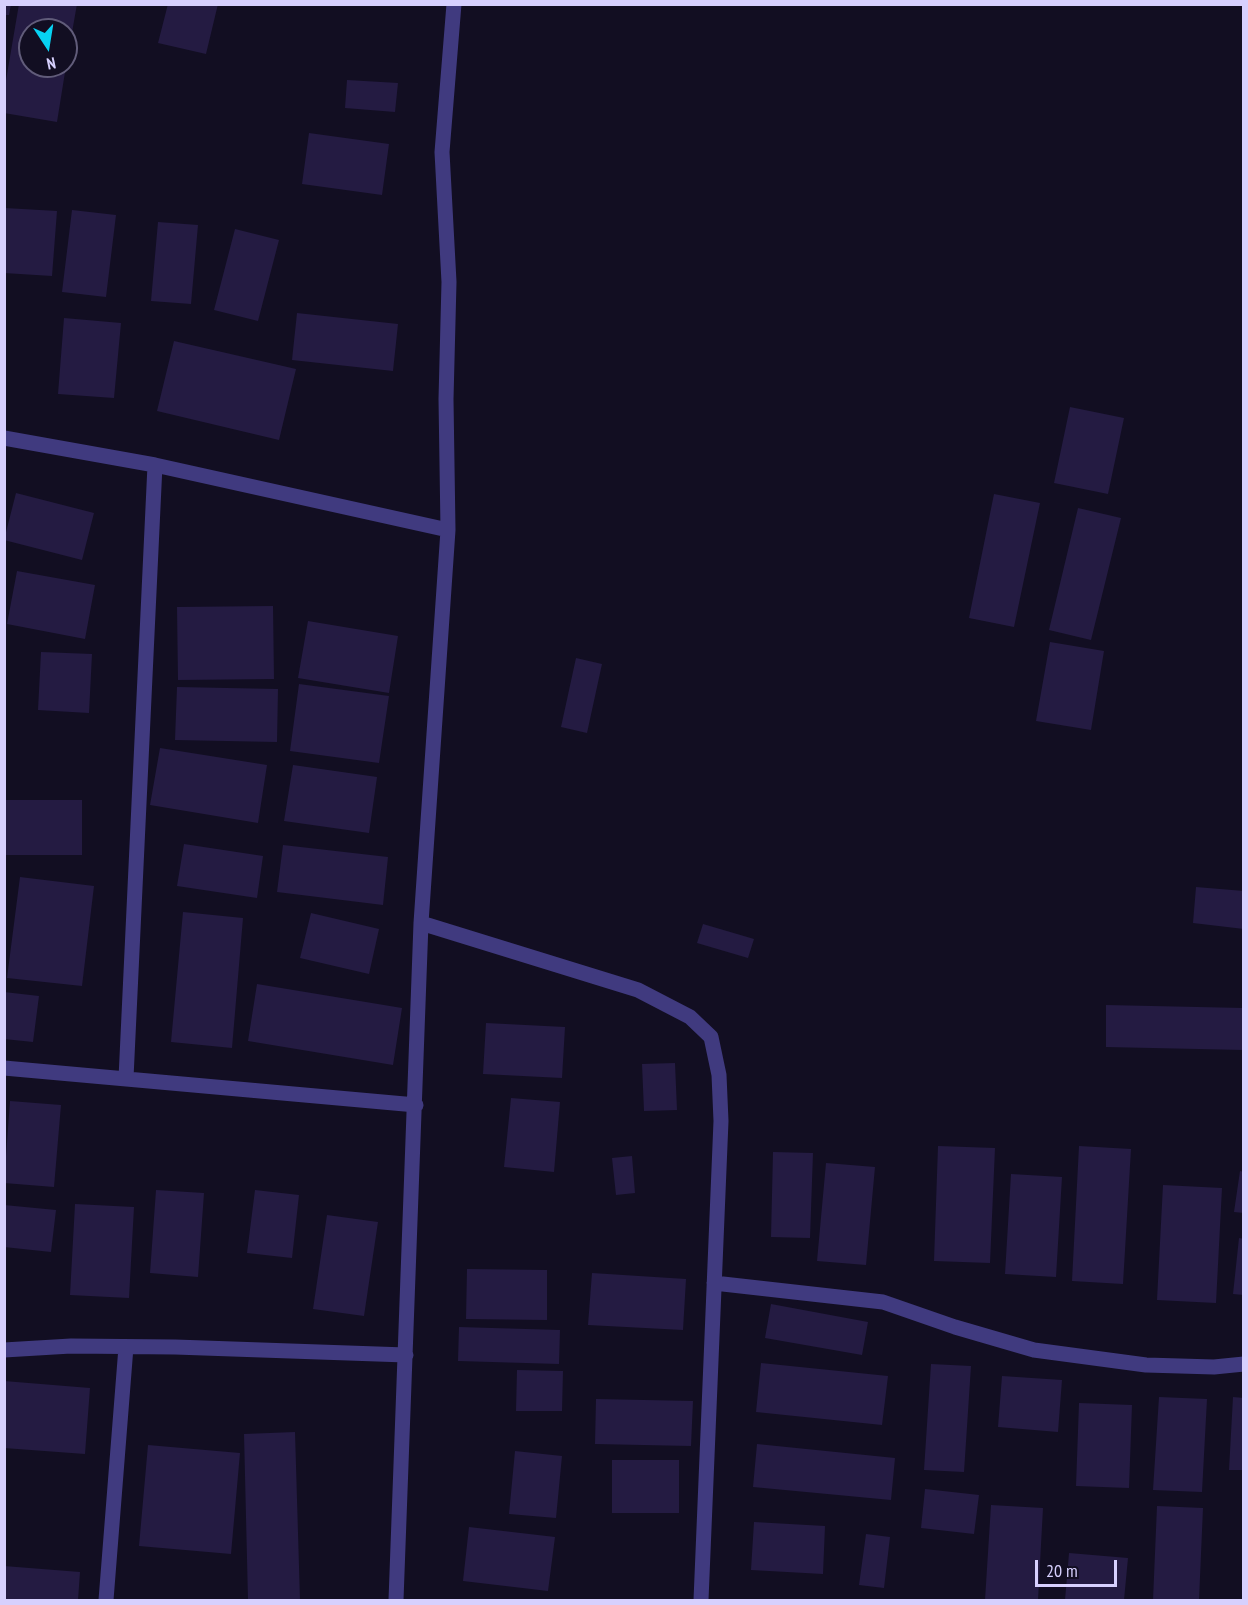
<!DOCTYPE html>
<html>
<head>
<meta charset="utf-8">
<style>
  body { margin:0 }
  #map { position:relative; width:1248px; height:1605px; overflow:hidden; background:#120e22; font-family:"PT Sans Narrow",sans-serif }
  canvas { display:block }
  .frame { position:absolute; inset:0; border:6px solid #d7d0fe; pointer-events:none }
  .north { position:absolute; left:18px; top:18px; width:60px; height:60px; box-sizing:border-box; background:#120e22; border:2px solid #615c7a; border-radius:50%; rotate:168deg; font-size:16px; font-weight:700; line-height:24px; text-align:center; color:#d7d0fe }
  .north::after { content:''; display:block; margin:auto; width:21px; height:27px; background:#07d2f3; clip-path:polygon(50% 0,100% 100%,50% 72%,0 100%) }
  .scale { position:absolute; left:1035px; top:1560px; width:82px; height:27px; box-sizing:border-box; border:3px solid #d7d0fe; border-top:0; padding-left:8px; font-size:18px; line-height:21px; white-space:nowrap; color:#d7d0fe; -webkit-text-stroke:4px #120e22; paint-order:stroke }
</style>
</head>
<body>
<div id="map">
<canvas width="1248" height="1605"></canvas>
<div class="frame"></div>
<div class="north">N</div>
<div class="scale">20 m</div>
</div>
<script>
const context = document.querySelector('canvas').getContext('2d');
context.lineJoin = 'round';
function paint(path, color) {
  context.fillStyle = color;
  context.fill(path, 'evenodd');
}
function poly(rows) {
  const path = new Path2D();
  for (const r of rows) {
    path.moveTo(r[0], r[1]);
    for (let i = 2; i < r.length; i += 2) path.lineTo(r[i], r[i + 1]);
  }
  return path;
}
function trace(path, color, width, dash) {
  context.strokeStyle = color;
  context.lineWidth = width;
  context.lineCap = dash ? 'butt' : 'round';
  context.setLineDash(dash || []);
  context.stroke(path);
}
paint(poly([
  [4,4,11,4,9,15,4,15],
  [19,4,77,4,67,61,66,30,30,30,30,66,66,66,57,122,4,113,4,92],
  [168,4,218,4,206,54,158,43],
  [347,80,398,83,395,112,345,108],
  [309,133,389,144,382,195,302,184],
  [5,208,57,211,52,276,4,273],
  [72,210,116,215,106,297,62,292],
  [158,222,198,225,191,304,151,301],
  [235,229,279,240,258,321,214,310],
  [297,313,398,324,393,371,292,360],
  [64,318,121,323,114,398,58,394],
  [174,341,296,369,279,440,157,411],
  [1070,407,1124,418,1108,494,1054,483],
  [16,493,94,513,82,560,4,540],
  [994,494,1040,503,1014,627,969,618],
  [1078,508,1121,518,1091,640,1049,630],
  [17,571,95,585,85,639,7,624],
  [273,606,274,679,178,680,177,607],
  [308,621,398,636,389,693,298,678],
  [1050,642,1104,651,1091,730,1036,721],
  [41,652,92,654,89,713,38,710],
  [576,658,602,664,587,733,561,727],
  [299,684,389,696,379,763,290,751],
  [177,687,278,689,277,742,175,740],
  [160,748,267,765,258,823,150,805],
  [293,765,377,777,369,833,284,821],
  [4,800,82,800,82,855,4,855],
  [184,844,263,856,257,898,177,886],
  [283,845,388,857,383,905,277,892],
  [20,877,94,886,82,986,7,978],
  [1196,887,1244,891,1244,929,1193,923],
  [183,912,243,918,232,1048,171,1042],
  [311,913,379,929,369,974,300,958],
  [703,924,754,939,748,958,697,943],
  [257,984,402,1008,393,1065,248,1041],
  [4,992,39,996,33,1042,4,1039],
  [1106,1005,1244,1008,1244,1050,1106,1047],
  [486,1023,565,1027,562,1078,483,1074],
  [675,1063,677,1110,644,1111,642,1064],
  [511,1098,560,1102,554,1172,504,1167],
  [10,1101,61,1105,54,1187,4,1183],
  [938,1146,995,1148,990,1263,934,1261],
  [1079,1146,1131,1149,1123,1284,1072,1281],
  [773,1152,813,1153,810,1238,771,1237],
  [632,1156,635,1193,616,1195,612,1158],
  [826,1163,875,1167,866,1265,817,1261],
  [1240,1171,1244,1172,1244,1213,1234,1212],
  [1011,1174,1062,1177,1056,1277,1005,1274],
  [1163,1185,1222,1188,1216,1303,1157,1300],
  [156,1190,204,1193,198,1277,150,1273],
  [255,1190,299,1195,292,1258,247,1253],
  [75,1204,134,1207,129,1298,70,1295],
  [4,1205,56,1210,51,1252,4,1247],
  [327,1215,378,1222,364,1316,313,1309],
  [1239,1238,1244,1239,1244,1295,1233,1294],
  [467,1269,547,1270,547,1320,466,1319],
  [592,1273,686,1279,683,1330,588,1325],
  [771,1304,868,1322,862,1355,765,1338],
  [459,1327,560,1330,559,1364,458,1361],
  [761,1363,888,1376,882,1425,756,1412],
  [931,1364,971,1366,964,1472,924,1470],
  [517,1370,563,1371,562,1411,516,1411],
  [1002,1376,1062,1380,1058,1432,998,1427],
  [4,1381,90,1388,85,1454,4,1448],
  [1159,1397,1207,1399,1202,1492,1153,1490],
  [1233,1397,1244,1398,1244,1470,1229,1470],
  [596,1399,693,1401,691,1446,595,1444],
  [1079,1403,1132,1405,1129,1488,1076,1486],
  [295,1432,300,1600,248,1600,244,1434],
  [757,1444,895,1458,891,1500,753,1487],
  [148,1445,240,1453,231,1554,139,1546],
  [515,1451,562,1456,556,1518,509,1514],
  [612,1460,679,1460,679,1513,612,1513],
  [925,1489,979,1495,974,1534,921,1528],
  [991,1505,1043,1508,1038,1600,985,1600],
  [1157,1506,1203,1508,1199,1600,1153,1600],
  [754,1522,825,1526,823,1574,751,1570],
  [469,1527,555,1537,548,1591,463,1581],
  [866,1534,890,1537,884,1588,859,1585],
  [1069,1553,1128,1558,1124,1600,1065,1600],
  [4,1566,80,1572,78,1600,4,1600]
]), '#241b42');
trace(poly([
  [4,438,155,465,448,530],
  [421,923,638,990,690,1017,711,1037,719,1075,721,1121,701,1600],
  [4,1068,416,1105],
  [126,1078,155,465],
  [714,1283,883,1302,955,1327,1034,1350,1146,1365,1214,1367,1244,1364],
  [4,1350,71,1346,175,1347,406,1355],
  [106,1600,126,1347],
  [396,1600,421,923,448,530,446,399,449,282,442,152,454,4]
]), '#403a7f', 15);
</script>
</body>
</html>
